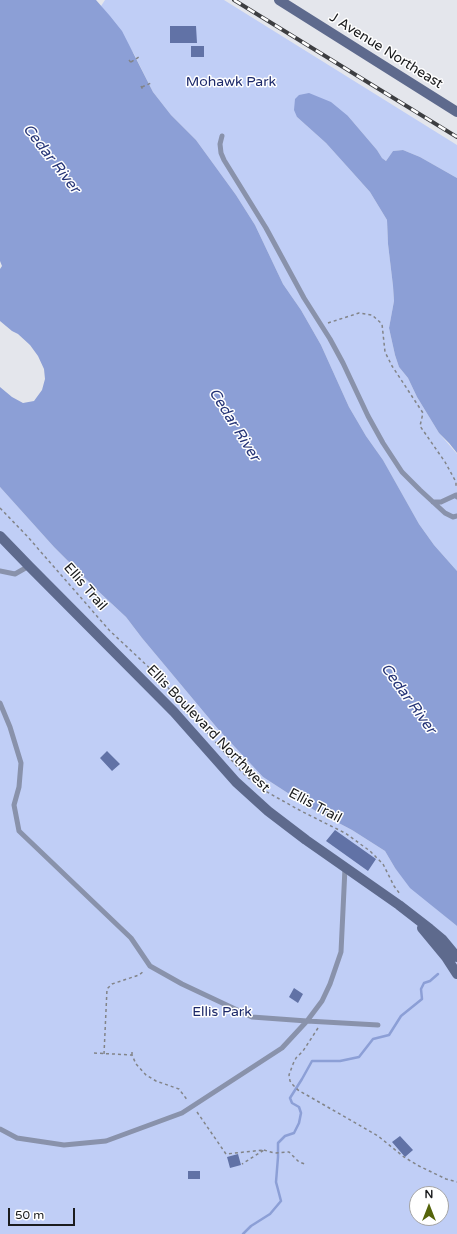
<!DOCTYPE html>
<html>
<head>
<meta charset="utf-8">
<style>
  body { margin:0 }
  #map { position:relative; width:457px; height:1234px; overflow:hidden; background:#e4e6ec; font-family:"Varela Round",sans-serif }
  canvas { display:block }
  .north { position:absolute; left:409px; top:1186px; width:40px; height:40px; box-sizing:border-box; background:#fff; border:1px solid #a4a4a5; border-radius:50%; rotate:0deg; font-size:11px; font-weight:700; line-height:16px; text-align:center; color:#1b1c1e }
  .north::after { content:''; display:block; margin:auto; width:14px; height:18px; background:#55640b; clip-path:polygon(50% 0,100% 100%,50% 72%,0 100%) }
  .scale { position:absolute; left:8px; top:1208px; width:67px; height:18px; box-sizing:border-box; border:2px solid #1b1c1e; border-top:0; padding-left:5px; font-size:12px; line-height:14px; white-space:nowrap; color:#1b1c1e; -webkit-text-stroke:3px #fff; paint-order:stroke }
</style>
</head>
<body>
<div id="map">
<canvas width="457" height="1234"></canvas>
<div class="north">N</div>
<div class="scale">50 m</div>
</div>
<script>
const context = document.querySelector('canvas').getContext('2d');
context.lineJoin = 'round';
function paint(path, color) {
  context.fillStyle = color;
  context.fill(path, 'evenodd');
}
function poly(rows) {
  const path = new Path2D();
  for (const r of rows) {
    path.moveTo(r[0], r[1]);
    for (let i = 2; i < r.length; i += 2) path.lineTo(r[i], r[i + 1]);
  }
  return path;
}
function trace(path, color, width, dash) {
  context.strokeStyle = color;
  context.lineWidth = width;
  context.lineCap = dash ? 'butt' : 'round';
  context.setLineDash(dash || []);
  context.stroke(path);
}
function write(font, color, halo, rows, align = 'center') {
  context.font = font + ' "Varela Round",sans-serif';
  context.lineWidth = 3;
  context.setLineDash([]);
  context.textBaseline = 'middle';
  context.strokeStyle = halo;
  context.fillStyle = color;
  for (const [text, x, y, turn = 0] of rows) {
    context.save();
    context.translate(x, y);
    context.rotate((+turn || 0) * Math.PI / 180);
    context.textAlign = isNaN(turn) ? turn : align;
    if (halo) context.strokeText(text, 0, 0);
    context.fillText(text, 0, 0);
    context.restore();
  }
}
paint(poly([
  [105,0,224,0,457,145,457,178,420,157,403,150,393,151,386,161,382,158,377,150,348,116,297,117,326,143,353,173,370,192,387,220,388,244,393,286,394,301,389,328,395,355,399,367,408,378,417,397,439,433,457,454,457,571,434,545,419,524,383,460,366,436,349,407,321,345,301,310,283,284,255,225,236,195,196,140,171,115,153,92,134,54,101,6],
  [0,487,54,547,97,590,126,617,142,638,218,729,263,777,314,810,352,830,385,851,395,868,434,907,457,926,457,1234,0,1234],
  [417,1194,441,1194,441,1218,417,1218]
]), '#c0cef6');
paint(poly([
  [0,0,96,0,110,16,122,31,153,92,171,115,196,140,236,195,255,225,283,284,301,310,321,345,349,407,366,436,383,460,419,524,434,545,457,571,457,926,410,888,395,868,385,851,352,830,314,810,263,777,218,729,142,638,126,617,97,590,54,547,0,487,0,387,12,397,23,403,34,401,42,390,45,379,44,369,38,356,30,345,18,334,12,331,0,321,0,269,2,266,0,261],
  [309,93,331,102,348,116,377,150,382,158,386,161,393,151,403,150,420,157,457,178,457,453,449,443,439,433,417,397,408,378,399,367,395,355,389,328,394,301,393,286,388,244,387,220,370,192,353,173,326,143,297,117,294,110,295,99,299,95]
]), '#8c9fd6');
trace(poly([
  [243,1234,251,1226,270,1214,281,1201,276,1182,278,1157,278,1143,285,1136,294,1133,299,1123,301,1113,299,1107,292,1103,290,1098,302,1079,312,1061,340,1061,359,1057,373,1039,389,1035,401,1016,422,999,421,989,424,983,430,981,438,974]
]), '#8c9fd6', 2.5);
paint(poly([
  [170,26,196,26,197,43,170,43],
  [191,46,204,46,204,57,191,57],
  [107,751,120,764,112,771,100,758],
  [335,830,376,859,368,871,326,841],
  [294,988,303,994,298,1003,289,997],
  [400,1136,413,1150,405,1157,392,1142],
  [238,1154,241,1165,230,1168,227,1157],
  [188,1171,200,1171,200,1179,188,1179]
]), '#6172a6');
trace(poly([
  [129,60,132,64],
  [131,62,139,57],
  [141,86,143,90],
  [142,87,151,83],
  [328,323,359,313,372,315,382,324,385,352,392,366,423,413,420,426,445,462,456,482,456,487],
  [0,508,27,536,110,631,156,674,242,772,258,787,301,811,345,833,370,851,383,864,394,886,400,894],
  [318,1028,303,1051,296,1058,293,1064,289,1075,290,1081,293,1085,298,1090,378,1136,404,1157,419,1166,446,1179,457,1182],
  [94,1053,132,1055,136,1064,146,1075,156,1081,179,1089,188,1101],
  [104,1054,107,989,112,984,139,975,144,971],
  [132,1055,132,1050],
  [197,1112,226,1154,264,1150,242,1164],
  [264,1150,274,1153,289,1152,299,1162,305,1164]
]), '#828488', 1.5, [3, 3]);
trace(poly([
  [222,136,220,144,221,153,224,160,266,228,304,298,330,339,343,363,368,416,383,443,402,472,420,490,445,513,453,517,457,516],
  [433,502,441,502,456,495,457,497],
  [0,571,15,574,29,566],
  [0,703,10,727,21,763,19,787,14,805,19,831,131,938,150,966,182,984,216,1000,252,1017,307,1021,322,1001,330,984,341,952,345,868],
  [0,1129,17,1138,64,1145,106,1141,182,1113,282,1048,307,1021,378,1025]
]), '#8992ab', 5);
trace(poly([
  [279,0,457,112],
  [0,536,29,566,174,712,236,782,268,811,306,840,399,905,430,929,442,939,457,957],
  [422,928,446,957,457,974]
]), '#5e6a8d', 10);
const rail = poly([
  [234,0,457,137]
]);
trace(rail, '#3d3e41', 4);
trace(rail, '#fff', 2.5, [8]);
write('14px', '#1b1c1e', '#fff', [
  ["J Avenue Northeast",386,51,32],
  ["Ellis Trail",85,587,49],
  ["Ellis Boulevard Northwest",208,729,46],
  ["Ellis Trail",315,806,28]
]);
write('14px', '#1c296a', '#fff', [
  ["Mohawk Park",231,82],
  ["Ellis Park",222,1012]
]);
write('italic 15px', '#263577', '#fff', [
  ["Cedar River",51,159,52],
  ["Cedar River",234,425,58],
  ["Cedar River",408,699,54]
]);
</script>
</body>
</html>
